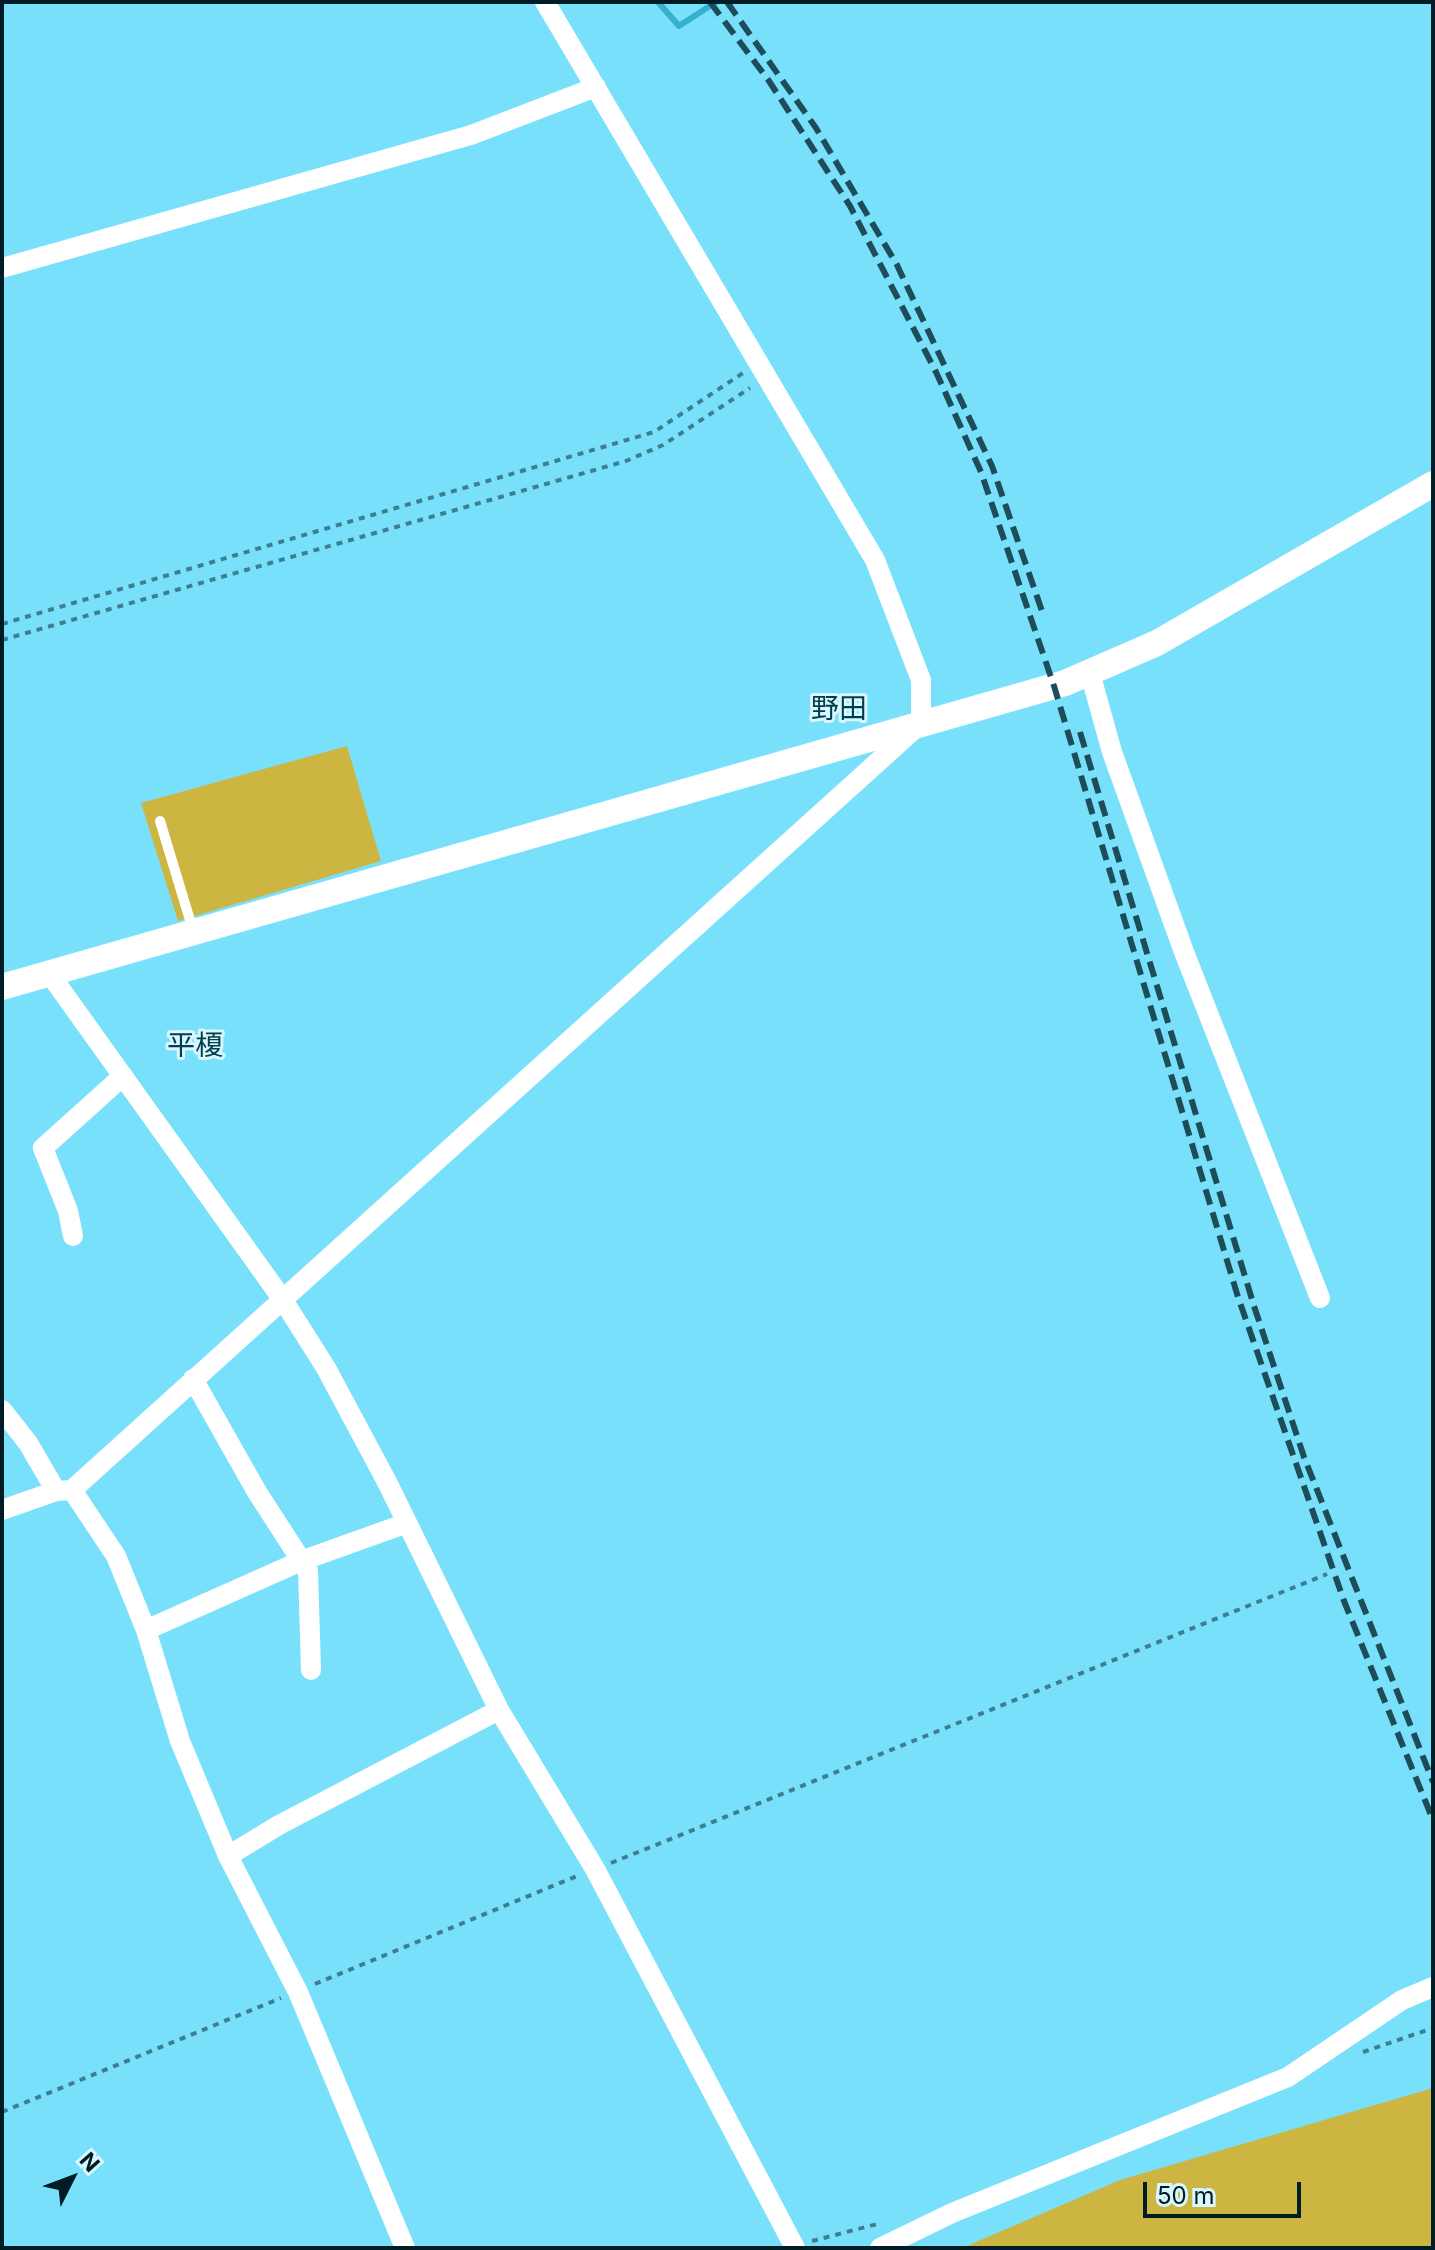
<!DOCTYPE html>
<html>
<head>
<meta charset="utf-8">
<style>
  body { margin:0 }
  #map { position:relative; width:1435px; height:2250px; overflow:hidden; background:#79e0fc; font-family:Inter,sans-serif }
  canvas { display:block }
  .frame { position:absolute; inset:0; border:4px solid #001d25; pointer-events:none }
  .north { position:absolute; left:32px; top:2138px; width:80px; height:80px; -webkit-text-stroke:6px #daf6fe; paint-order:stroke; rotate:48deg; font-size:22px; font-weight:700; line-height:32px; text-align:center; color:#001d25 }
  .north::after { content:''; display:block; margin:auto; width:28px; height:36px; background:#001d25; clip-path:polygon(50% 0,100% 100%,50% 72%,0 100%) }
  .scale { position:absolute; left:1143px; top:2182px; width:158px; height:36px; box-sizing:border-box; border:4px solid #001d25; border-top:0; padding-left:10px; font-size:24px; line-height:28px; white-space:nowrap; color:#001d25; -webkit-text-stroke:6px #daf6fe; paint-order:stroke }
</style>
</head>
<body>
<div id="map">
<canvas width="1435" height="2250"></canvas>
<div class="frame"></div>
<div class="north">N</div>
<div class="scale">50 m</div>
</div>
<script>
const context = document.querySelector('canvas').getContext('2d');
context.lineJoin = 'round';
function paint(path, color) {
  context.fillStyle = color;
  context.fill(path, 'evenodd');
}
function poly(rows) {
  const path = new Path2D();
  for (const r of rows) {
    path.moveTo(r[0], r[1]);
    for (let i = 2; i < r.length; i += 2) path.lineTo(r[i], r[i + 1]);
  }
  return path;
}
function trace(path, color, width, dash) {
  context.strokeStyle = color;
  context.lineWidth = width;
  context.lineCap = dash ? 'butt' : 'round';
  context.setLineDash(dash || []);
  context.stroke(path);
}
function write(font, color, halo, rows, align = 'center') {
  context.font = font + ' Inter,"Noto Sans JP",sans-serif';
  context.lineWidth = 6;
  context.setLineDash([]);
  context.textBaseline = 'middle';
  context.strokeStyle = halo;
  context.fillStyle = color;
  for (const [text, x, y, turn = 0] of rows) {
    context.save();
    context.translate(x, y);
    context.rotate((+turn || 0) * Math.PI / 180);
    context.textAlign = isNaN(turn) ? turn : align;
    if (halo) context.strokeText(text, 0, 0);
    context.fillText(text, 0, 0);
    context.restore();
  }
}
paint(poly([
  [347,746,381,861,178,921,141,803],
  [1433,2088,1433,2248,962,2248,1120,2180]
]), '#ccb540');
trace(poly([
  [658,2,679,26,716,2]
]), '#35b1cf', 6);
trace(poly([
  [2,624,654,432,743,373],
  [2,640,626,461,663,445,750,388],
  [611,1863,1327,1574],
  [315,1984,577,1876],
  [1363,2052,1433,2028],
  [2,2112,281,1998],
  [812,2241,881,2223]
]), '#3d7f91', 4, [6, 6]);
trace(poly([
  [160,821,193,930]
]), '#fff', 10);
trace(poly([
  [2,268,471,135,596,87],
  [1090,673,1112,752,1184,952,1320,1298],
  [49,973,283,1300,326,1368,387,1482,499,1710,595,1869,795,2248],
  [73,1236,68,1211,43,1148,123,1076],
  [193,1379,257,1492,308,1571,311,1670],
  [2,1410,28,1443,56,1491],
  [72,1490,116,1556,146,1630,180,1741,228,1856,298,1992,405,2248],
  [2,1510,56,1491,72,1490,921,723,921,680,875,560,545,2],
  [146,1630,301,1561,407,1523],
  [228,1856,279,1825,499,1710],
  [880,2248,952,2213,1288,2077,1402,2000,1433,1987]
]), '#fff', 20);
trace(poly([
  [2,987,1065,683,1157,643,1433,484]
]), '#fff', 26);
trace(poly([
  [710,2,769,81,850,206,936,372,981,472,1054,686,1238,1297,1344,1601,1433,1820],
  [727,2,816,128,897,265,992,466,1043,614],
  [1080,732,1254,1306,1304,1457,1433,1782]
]), '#1e4d5a', 6, [16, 8]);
write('28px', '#00404e', '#daf6fe', [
  ["野田",839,710],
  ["平榎",195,1047]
]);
</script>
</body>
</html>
